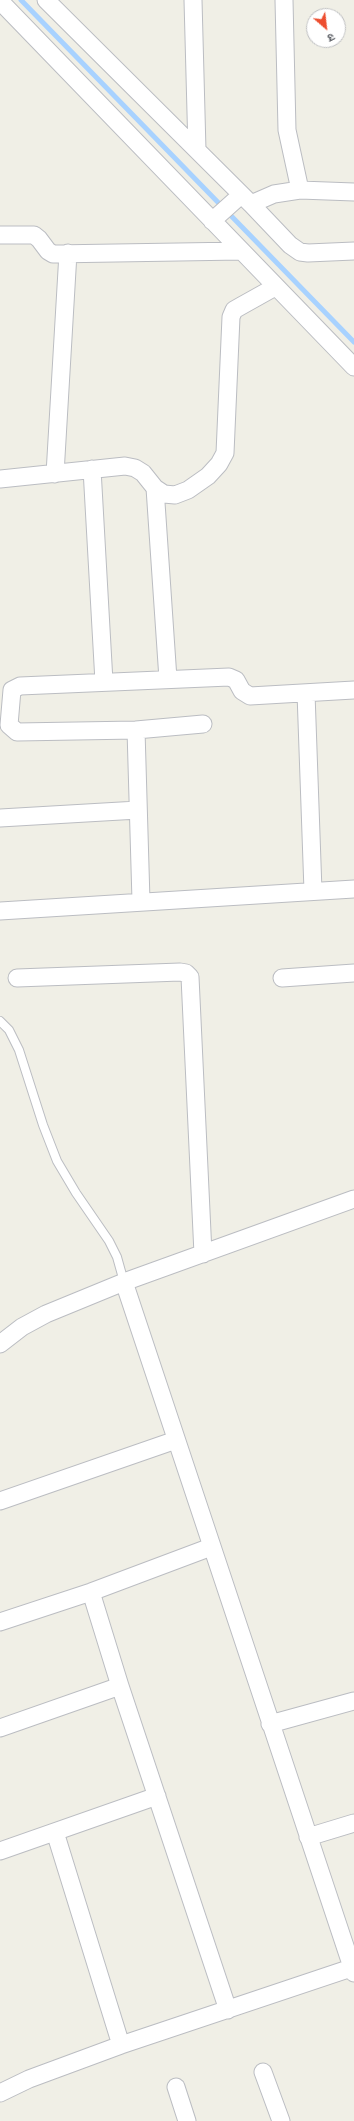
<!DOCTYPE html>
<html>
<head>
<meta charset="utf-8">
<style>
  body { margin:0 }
  #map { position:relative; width:354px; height:2121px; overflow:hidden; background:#f0efe6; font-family:"Archivo Narrow","Noto Sans Devanagari",sans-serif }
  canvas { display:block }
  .north { position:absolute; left:306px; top:8px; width:40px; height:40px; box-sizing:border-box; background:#fff; border:1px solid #bfc0c2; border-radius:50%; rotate:152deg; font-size:11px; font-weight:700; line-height:16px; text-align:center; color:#5e6167 }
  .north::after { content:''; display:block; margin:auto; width:14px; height:18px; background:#ed4e2f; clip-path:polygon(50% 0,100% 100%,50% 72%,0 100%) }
</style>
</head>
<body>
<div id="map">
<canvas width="354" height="2121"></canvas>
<div class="north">उ</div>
</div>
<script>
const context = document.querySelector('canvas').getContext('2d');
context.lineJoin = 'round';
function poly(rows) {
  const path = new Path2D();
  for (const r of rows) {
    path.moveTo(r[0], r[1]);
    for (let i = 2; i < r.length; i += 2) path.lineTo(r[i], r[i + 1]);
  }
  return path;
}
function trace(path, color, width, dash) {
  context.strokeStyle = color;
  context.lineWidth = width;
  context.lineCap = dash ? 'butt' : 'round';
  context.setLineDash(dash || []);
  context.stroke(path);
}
trace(poly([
  [21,0,354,342]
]), '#a8d2ff', 5);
const lane = poly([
  [0,1021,9,1030,19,1050,43,1125,57,1161,76,1193,109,1241,117,1257,124,1282]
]);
const street = poly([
  [46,0,251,204,290,245,300,252,308,253,354,251],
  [193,0,197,150],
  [284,0,287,130,300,190],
  [0,1,354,367],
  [251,204,274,194,300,190,354,192],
  [212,221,241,195],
  [0,235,34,235,39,239,48,251,53,254,241,251],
  [92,469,104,682],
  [55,474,68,253],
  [0,479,125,466,135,468,143,473,155,488,164,494,175,495,188,490,208,476,219,464,225,453,231,317,234,310,241,306,275,287],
  [155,488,168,679],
  [306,693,313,891],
  [136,730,203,724],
  [0,818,138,810],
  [141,901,136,730,17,732,9,725,12,690,20,686,229,677,236,680,242,691,250,696,354,690],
  [0,911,354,889],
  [17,978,180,972,186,973,190,977,203,1254],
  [282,978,354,973],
  [124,1282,354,1973],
  [0,1344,22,1327,46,1314,124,1282,354,1199],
  [0,1501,176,1440],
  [91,1592,120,1686,228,2010],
  [0,1622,91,1592,211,1547],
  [270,1724,354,1701],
  [0,1728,120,1686],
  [55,1832,121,2045],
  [308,1837,354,1823],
  [0,1851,157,1796],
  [263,2072,281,2121],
  [176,2087,187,2121],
  [0,2093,29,2079,121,2045,354,1967]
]);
trace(lane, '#bbbdc2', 10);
trace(street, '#bbbdc2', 19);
trace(lane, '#fff', 8);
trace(street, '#fff', 17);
</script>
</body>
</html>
